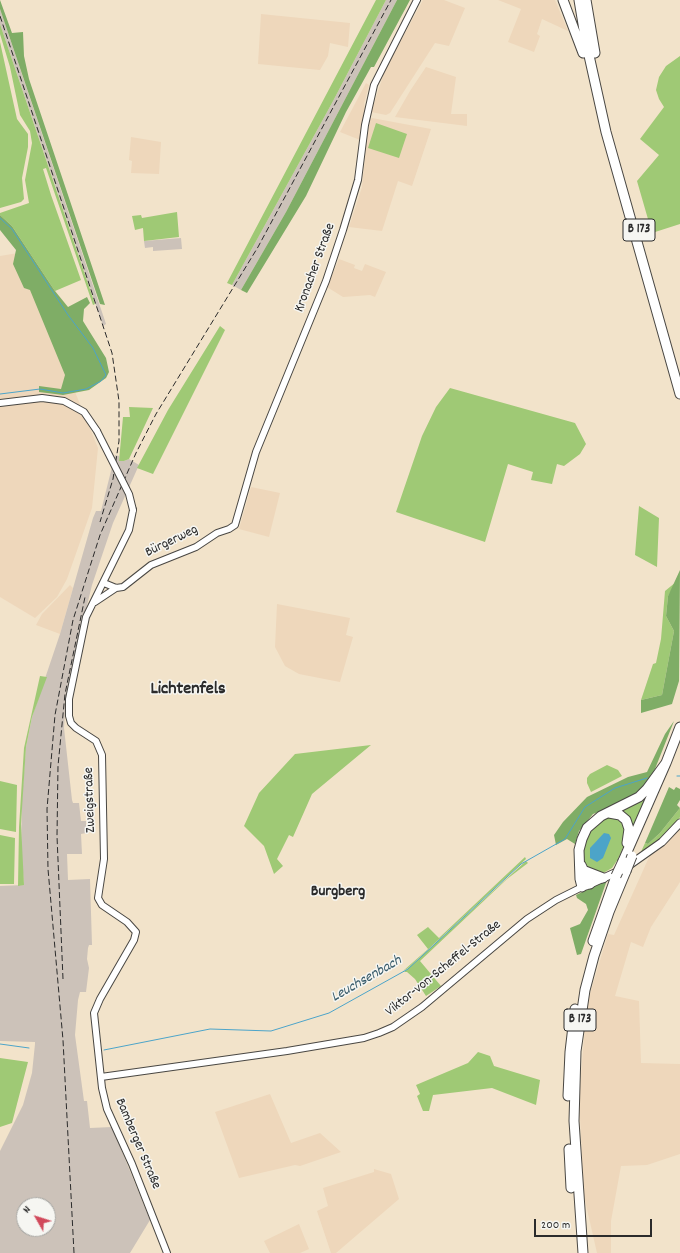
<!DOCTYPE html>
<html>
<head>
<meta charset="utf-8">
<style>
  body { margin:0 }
  #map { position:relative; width:680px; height:1253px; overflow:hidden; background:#f2e3ca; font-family:Dekko,sans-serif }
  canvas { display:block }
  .north { position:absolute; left:16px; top:1197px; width:40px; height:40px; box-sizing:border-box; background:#f6f6f2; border:1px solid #a5a5a2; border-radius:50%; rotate:309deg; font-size:11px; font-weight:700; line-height:16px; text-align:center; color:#2b2b2b }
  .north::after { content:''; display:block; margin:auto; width:14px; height:18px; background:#d1495b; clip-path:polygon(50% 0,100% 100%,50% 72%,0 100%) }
  .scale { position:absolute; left:534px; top:1219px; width:118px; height:18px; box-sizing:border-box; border:2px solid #2b2b2b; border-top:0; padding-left:5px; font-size:12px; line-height:14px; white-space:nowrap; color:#2b2b2b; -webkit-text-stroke:3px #f6f6f2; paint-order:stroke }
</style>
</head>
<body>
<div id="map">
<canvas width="680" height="1253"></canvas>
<div class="north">N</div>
<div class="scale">200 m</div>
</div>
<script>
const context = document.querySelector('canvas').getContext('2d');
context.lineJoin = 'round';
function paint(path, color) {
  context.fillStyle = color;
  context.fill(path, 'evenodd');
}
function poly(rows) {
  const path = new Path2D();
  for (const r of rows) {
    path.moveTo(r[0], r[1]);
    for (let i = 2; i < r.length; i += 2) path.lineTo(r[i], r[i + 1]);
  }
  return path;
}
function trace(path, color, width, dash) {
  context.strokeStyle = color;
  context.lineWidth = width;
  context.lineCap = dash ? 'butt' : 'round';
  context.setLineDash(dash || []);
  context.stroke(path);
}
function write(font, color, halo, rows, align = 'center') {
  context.font = font + ' Dekko,sans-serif';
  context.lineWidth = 3;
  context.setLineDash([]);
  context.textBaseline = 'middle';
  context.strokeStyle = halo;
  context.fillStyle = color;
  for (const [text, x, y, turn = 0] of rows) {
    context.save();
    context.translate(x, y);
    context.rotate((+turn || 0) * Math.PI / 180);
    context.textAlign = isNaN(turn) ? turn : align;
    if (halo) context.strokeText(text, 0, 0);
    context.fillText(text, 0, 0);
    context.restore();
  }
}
paint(poly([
  [423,0,444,0,465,8,449,46,435,43,390,113,386,115,371,112,385,70],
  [498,0,555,0,568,31,542,19,537,34,540,36,534,52,508,42,521,9],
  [261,14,350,23,348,47,330,43,328,56,320,70,258,64],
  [426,67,456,77,451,114,467,114,467,126,395,117,410,91],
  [366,83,369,85,364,104,365,108,360,140,340,132],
  [372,118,431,129,412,186,398,181,382,231,349,227,362,187,366,146,369,121],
  [131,137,161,142,159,174,131,173,132,161,129,160],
  [18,253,98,448,92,508,67,579,57,597,35,618,0,597,0,256],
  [339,259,355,265,354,268,362,271,365,264,386,272,375,297,370,295,343,297,327,287],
  [251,487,280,493,269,537,239,529],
  [70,585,73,588,60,634,36,625,42,614],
  [277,604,350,618,346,635,353,637,340,682,299,674,285,666,275,647],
  [680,829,680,882,651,927,643,947,631,942,615,996,639,1001,641,1063,680,1064,680,1154,647,1165,621,1166,611,1221,611,1253,597,1253,584,1196,579,1098,585,1027,589,997,608,934,614,935,650,855],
  [270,1094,291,1143,320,1133,341,1152,300,1166,295,1165,239,1178,215,1112],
  [374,1169,391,1174,399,1199,336,1253,331,1253,317,1211,328,1206,323,1188,374,1172],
  [299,1224,309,1249,300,1253,270,1253,264,1241]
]), '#eed7bb');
paint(poly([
  [386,0,397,0,286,212,241,290,232,285,332,103],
  [0,9,106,324,103,326,0,24],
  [181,238,182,249,153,251,153,247,145,248,144,241],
  [115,455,119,456,119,461,124,461,129,459,139,465,113,523,92,585,69,679,65,713,64,728,72,800,73,803,79,803,81,821,86,821,86,833,81,834,82,854,67,854,68,880,90,879,92,945,89,945,88,948,87,959,89,968,86,992,80,992,78,1000,75,1035,84,1101,87,1101,90,1128,112,1127,150,1220,130,1253,0,1253,0,1151,23,1105,32,1073,35,1044,35,1042,0,1041,0,886,24,885,21,848,22,799,26,747,32,717,60,634,93,518,96,511,101,511],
  [24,1205,48,1205,48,1229,24,1229]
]), '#ccc2b9');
paint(poly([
  [376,0,386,0,332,103,232,285,227,283],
  [0,24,95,304,93,305,46,168,43,169,51,195,81,280,55,291,12,226,0,215,0,213,29,203,25,180,32,143,30,131,20,115,10,67,0,34],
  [0,42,17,119,28,134,28,147,22,178,24,199,21,202,0,208],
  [680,56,680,224,652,233,637,181,659,155,640,139,664,107,659,99,656,90,659,77,666,66],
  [376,123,407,134,399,158,368,148],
  [177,212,179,237,144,241,143,228,135,230,132,216,141,215,142,218],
  [220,326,225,330,153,474,137,468,168,410],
  [450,388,575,423,586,444,580,454,564,466,557,464,552,484,531,480,533,472,508,464,485,542,396,512,422,436,436,407],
  [129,407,153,408,129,459,124,461,119,461,123,417,130,417],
  [639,506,659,518,657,567,635,555],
  [676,582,668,596,666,616,674,631,662,695,641,700,653,664,656,663,661,639,665,591],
  [40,676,47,677,32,717,26,747,21,824,24,885,18,886,19,827,24,748],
  [371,745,312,794,293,837,289,835,277,859,283,866,274,874,264,846,244,826,259,793,295,754],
  [607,765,618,770,622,776,591,792,587,783,587,778,590,774],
  [0,781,17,785,16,832,0,829],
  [648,794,633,829,617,810],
  [680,808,680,817,677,823,656,842,640,854,645,843,648,844,660,833],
  [616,816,626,825,625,843,618,859,612,868,605,872,600,873,589,870,583,862,583,854,585,836,603,818],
  [0,835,15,838,14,884,0,884],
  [525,857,526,859,408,968,403,971,428,949,417,935,428,927,439,938],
  [526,861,528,863,507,879,420,961,441,986,426,996,415,979,407,972,404,972],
  [478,1052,490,1056,494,1066,540,1080,536,1105,492,1088,433,1095,429,1111,423,1111,417,1096,420,1094,416,1085,468,1063],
  [0,1058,28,1062,12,1123,0,1127]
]), '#9fc975');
paint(poly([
  [0,0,12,33,23,32,24,56,29,79,105,305,100,304,0,9],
  [397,0,410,0,374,67,371,67,346,112,306,196,247,293,241,290,286,212],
  [0,215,12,226,55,291,68,307,87,297,90,303,84,309,83,321,106,358,109,372,106,378,89,390,63,395,39,392,39,386,61,389,65,375,30,290,24,288,13,264,16,250,0,230],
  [680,570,679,681,672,704,641,713,641,700,662,695,674,631,666,616,668,596],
  [674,721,653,774,645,786,634,796,619,805,593,814,579,831,575,844,567,839,556,845,554,835,563,822,587,797,628,777,647,772,665,734],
  [669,787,674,790,676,787,680,789,680,800,677,805,680,808,660,833,648,844,645,843],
  [607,880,581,954,577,955,570,928,580,924,588,910,586,904,577,898,576,895]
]), '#7fad66');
paint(poly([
  [604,833,609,834,611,838,603,858,597,862,590,858,590,848]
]), '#4ca4c9');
trace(poly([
  [0,218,12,229,68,315,93,348,106,375,101,381,86,389,63,393,40,389,0,394],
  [677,776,680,776],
  [0,1044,29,1048],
  [104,1050,210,1029,271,1031,329,1013,408,969,521,864,565,839,585,807,615,788,647,778]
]), '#4ca4c9', 1);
const minor = poly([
  [0,403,42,398,64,401,84,412,97,431],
  [133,510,129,530,86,617,69,699,69,716,71,723,76,728,96,741,102,755,104,859,98,898,102,905,127,922,136,932,134,940,100,999,94,1013,102,1088,107,1109,132,1164,167,1253],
  [104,583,116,588,123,587,151,565,196,547,217,533,229,529,235,525,256,452,326,281,343,230,358,180,365,125,374,85,417,0],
  [95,602,116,588],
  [101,1077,287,1051,364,1038,379,1033,393,1027,422,1007,527,919,556,900,582,887]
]);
const major = poly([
  [628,866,662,842,680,823],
  [586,886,619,871]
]);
const highway = poly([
  [563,0,583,53],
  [579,0,586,42,606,132,680,394],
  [586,0,595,53],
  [609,813,620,815,626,820,629,829,627,843],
  [623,861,666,763,680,727],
  [581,865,590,884],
  [585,871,603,878],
  [582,887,580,879,579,850,582,839,587,828,601,816,639,797,647,789,666,763],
  [593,941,616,876],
  [568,1096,570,1052,575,1009],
  [569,1149,571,1188],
  [583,1253,574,1121,576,1051,585,990,594,956,609,912,626,871]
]);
trace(minor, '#494743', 8);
trace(major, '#494743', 9);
trace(highway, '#494743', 11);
trace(minor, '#fff', 6);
trace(major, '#fff', 7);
trace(highway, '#fff', 9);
trace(poly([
  [0,16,112,353,119,401,119,441,113,479,100,522],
  [63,979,57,836,58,766,65,694,85,597],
  [74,1253,63,1040,48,869,47,809,55,715,73,620,100,535,136,453,156,414,258,247,391,0]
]), '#2b2b2b', 1, [6, 3]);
const minorBridge = poly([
  [97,431,129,494,133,510]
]);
const highwayBridge = poly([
  [626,871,632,856],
  [616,876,623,861]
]);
trace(minorBridge, '#494743', 8, []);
trace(highwayBridge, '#494743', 11, []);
trace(minorBridge, '#fff', 6);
trace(highwayBridge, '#fff', 9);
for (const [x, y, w] of [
  [639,230,32],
  [580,1020,32]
]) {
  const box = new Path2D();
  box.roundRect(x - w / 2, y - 11, w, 22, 3);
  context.fillStyle = '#f6f6f2';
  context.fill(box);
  trace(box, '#2b2b2b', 1);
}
write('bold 13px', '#2b2b2b', null, [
  ["B 173",639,230],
  ["B 173",580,1020]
]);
write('14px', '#2b2b2b', '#f6f6f2', [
  ["Kronacher Straße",316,268,-70],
  ["Bürgerweg",172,542,-26],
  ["Zweigstraße",91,800,-92],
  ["Viktor-von-Scheffel-Straße",444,969,-39],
  ["Bamberger Straße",137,1144,67]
]);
write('italic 15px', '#385b6a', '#f6f6f2', [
  ["Leuchsenbach",367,980,-30]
]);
write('bold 16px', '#2b2b2b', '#f6f6f2', [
  ["Burgberg",338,893]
]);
write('bold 18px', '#2b2b2b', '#f6f6f2', [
  ["Lichtenfels",188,691]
]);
</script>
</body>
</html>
